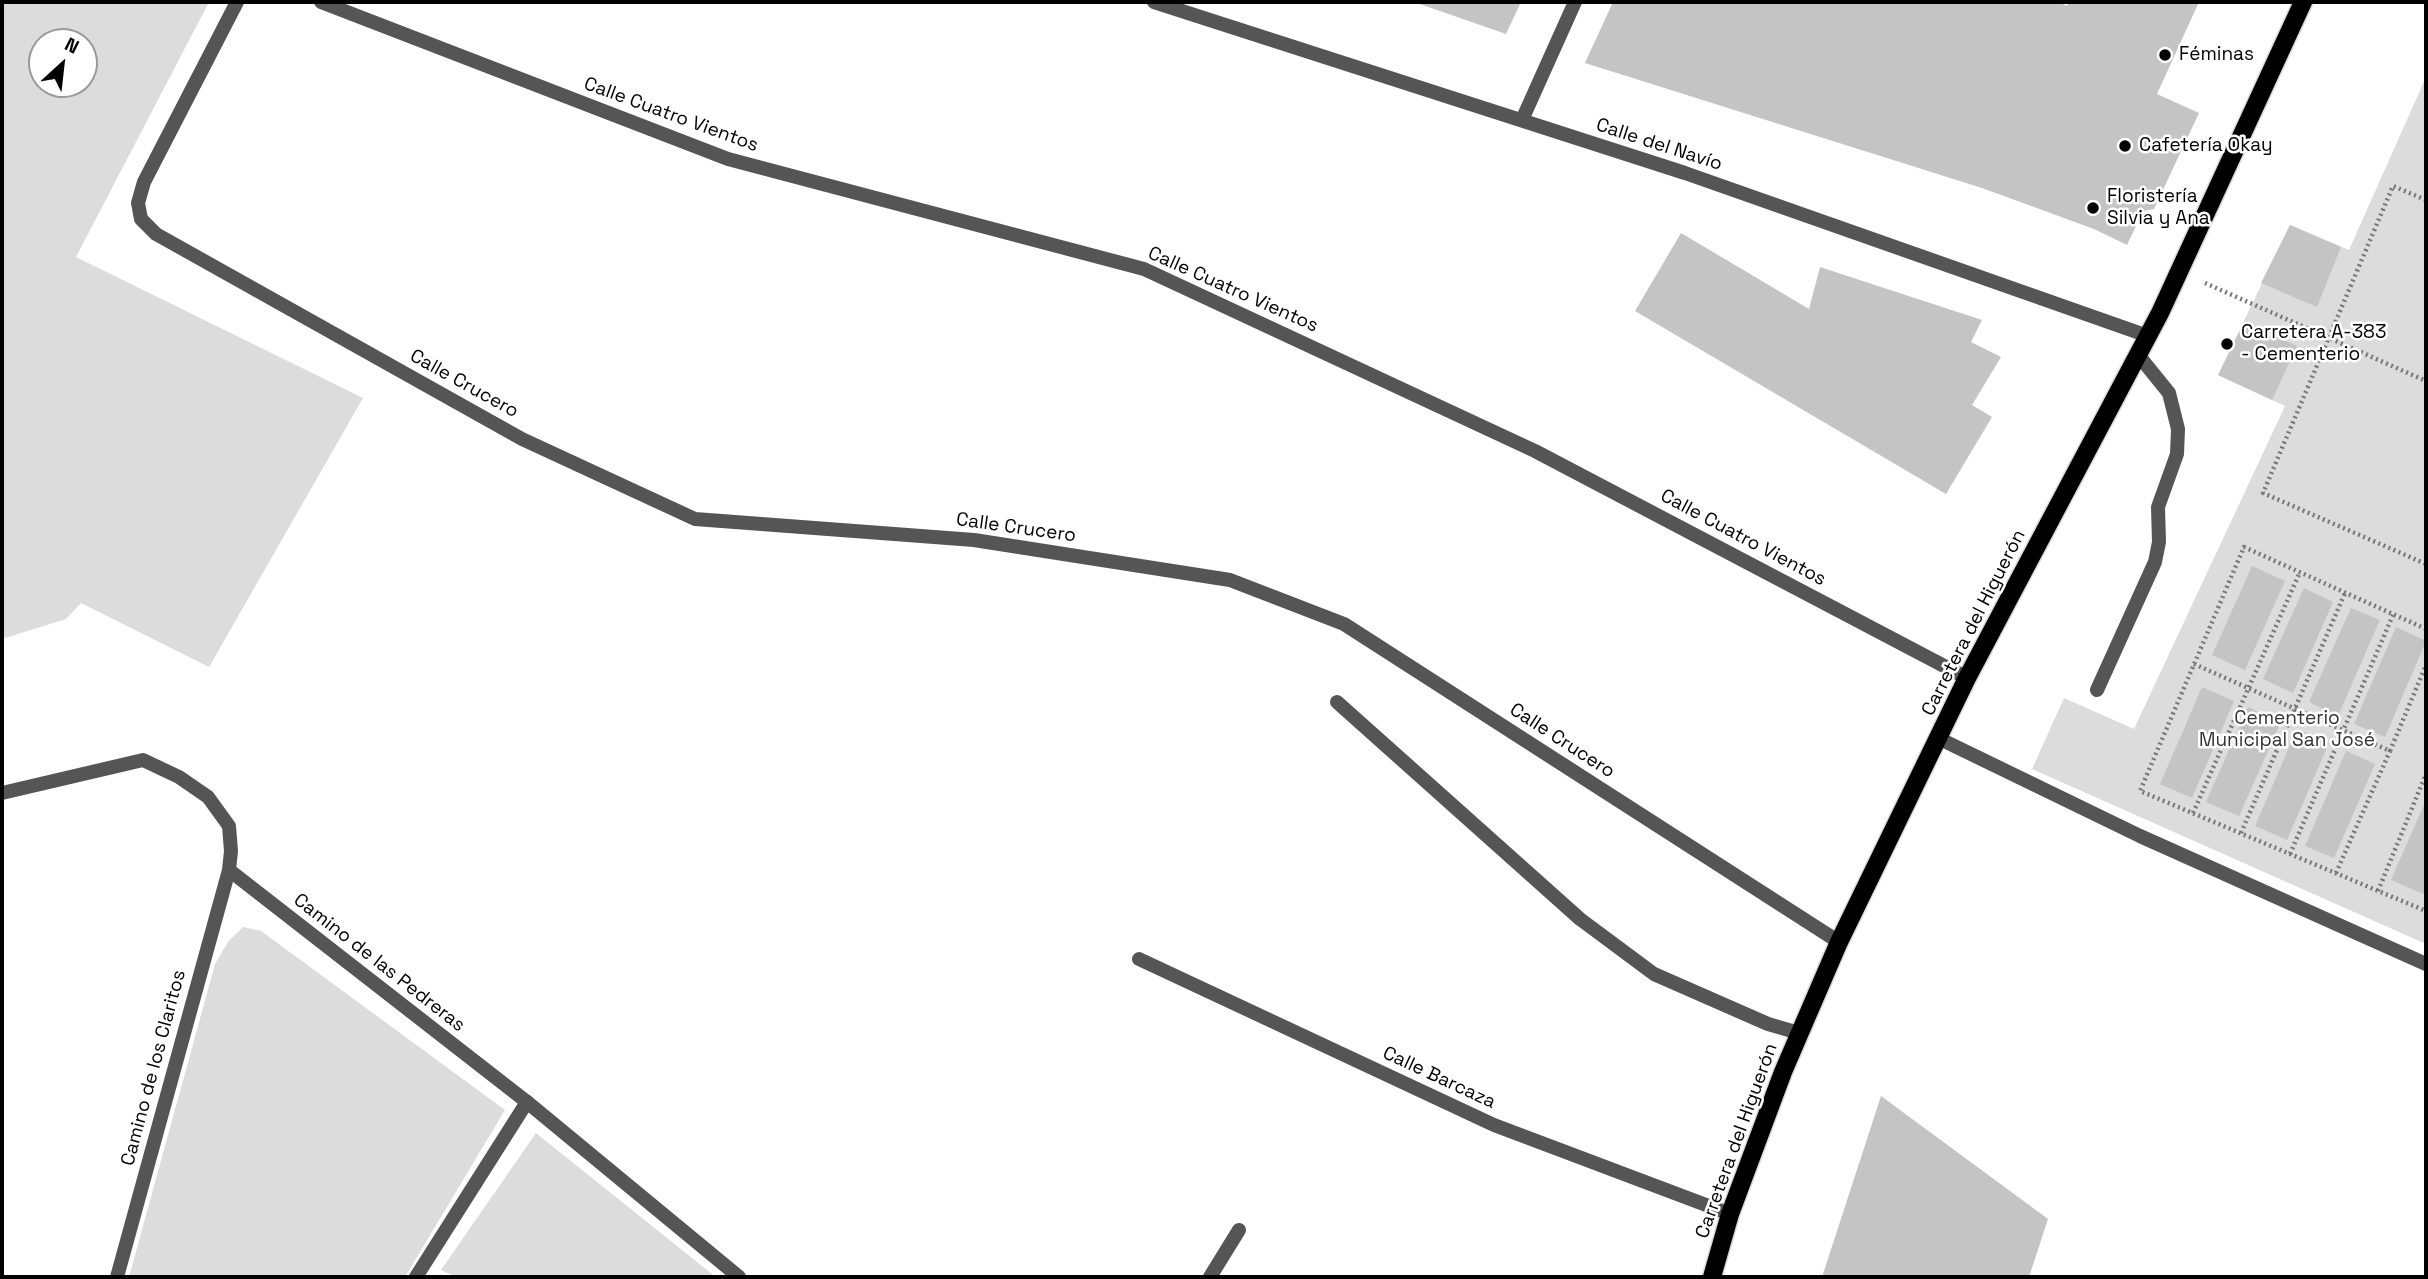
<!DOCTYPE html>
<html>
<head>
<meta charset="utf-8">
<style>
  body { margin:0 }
  #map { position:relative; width:2428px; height:1279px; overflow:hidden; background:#fff; font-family:"Space Grotesk",sans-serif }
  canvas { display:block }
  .frame { position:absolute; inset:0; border:4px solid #000; pointer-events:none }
  .north { position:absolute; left:28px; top:28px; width:70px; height:70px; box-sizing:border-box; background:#fff; border:2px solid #999; border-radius:50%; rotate:27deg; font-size:19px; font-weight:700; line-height:28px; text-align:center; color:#000 }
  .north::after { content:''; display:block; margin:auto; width:24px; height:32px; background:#000; clip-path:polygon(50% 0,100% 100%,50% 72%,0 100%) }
</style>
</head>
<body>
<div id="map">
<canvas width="2428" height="1279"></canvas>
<div class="frame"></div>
<div class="north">N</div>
</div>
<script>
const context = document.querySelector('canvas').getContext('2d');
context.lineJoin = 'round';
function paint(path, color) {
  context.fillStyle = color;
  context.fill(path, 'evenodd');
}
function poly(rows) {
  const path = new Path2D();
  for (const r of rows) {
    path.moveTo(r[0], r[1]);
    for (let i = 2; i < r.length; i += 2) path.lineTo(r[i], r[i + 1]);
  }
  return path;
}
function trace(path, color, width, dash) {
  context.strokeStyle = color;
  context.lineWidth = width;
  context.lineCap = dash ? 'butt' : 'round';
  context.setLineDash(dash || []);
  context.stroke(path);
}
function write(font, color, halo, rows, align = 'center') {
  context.font = font + ' "Space Grotesk",sans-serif';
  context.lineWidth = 5;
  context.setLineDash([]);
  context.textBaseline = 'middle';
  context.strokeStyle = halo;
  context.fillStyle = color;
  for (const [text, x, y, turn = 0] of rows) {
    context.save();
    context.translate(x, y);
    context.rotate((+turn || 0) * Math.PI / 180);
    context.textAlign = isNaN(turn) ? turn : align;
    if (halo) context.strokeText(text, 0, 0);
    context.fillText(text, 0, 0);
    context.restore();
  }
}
paint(poly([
  [2,2,209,2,76,257,363,398,209,667,81,603,66,619,5,638,2,629],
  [42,42,84,42,84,84,42,84],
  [2426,77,2426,944,2032,769,2064,698,2134,729,2285,406,2218,375,2290,225,2349,250],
  [243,927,261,931,505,1110,405,1277,129,1277,215,964,228,942],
  [536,1133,712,1274,716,1277,456,1277,441,1270]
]), '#dcdcdc');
paint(poly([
  [1414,2,1521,2,1506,34],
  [1613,2,2058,2,2067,6,2069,2,2199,2,2157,94,2199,113,2154,209,2143,211,2127,245,2094,229,1982,188,1585,63],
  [2290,225,2341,247,2317,307,2261,283],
  [1681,233,1809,309,1820,267,1982,320,1971,342,2001,357,1972,405,1992,417,1946,494,1635,311],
  [2244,322,2297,346,2272,400,2218,375],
  [2252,566,2285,581,2245,670,2212,655],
  [2304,588,2333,602,2293,693,2263,679],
  [2351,608,2380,620,2338,716,2309,702],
  [2396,627,2426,641,2385,737,2354,724],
  [2202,687,2234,701,2192,798,2160,784],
  [2248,707,2281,722,2239,816,2206,802],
  [2297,729,2329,743,2287,840,2255,826],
  [2346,751,2375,764,2334,858,2305,846],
  [2426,800,2426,887,2423,894,2391,880],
  [1881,1096,2048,1219,2029,1277,1822,1277]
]), '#c4c4c4');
const primary = poly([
  [1712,1277,1730,1214,1783,1072,1839,942,1967,678,2160,313,2303,2]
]);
trace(primary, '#dbdbdb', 21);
trace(poly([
  [2426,200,2393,186,2263,493,2426,564],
  [2205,283,2426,381],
  [2426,629,2244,547,2140,791,2426,911],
  [2194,664,2390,751,2426,665],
  [2193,813,2300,572],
  [2241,833,2345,593],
  [2290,854,2393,615],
  [2336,873,2390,751],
  [2378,891,2426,774]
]), '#777', 4.5, [2, 3.5]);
trace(poly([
  [2097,690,2155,562,2159,542,2158,507,2177,454,2178,429,2169,393,2139,356],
  [1337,702,1580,919,1654,974,1768,1024,1799,1033],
  [1938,738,2140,836,2426,964],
  [416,1277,527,1102]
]), '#555', 14);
trace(poly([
  [237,2,144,182,138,203,141,219,156,234,522,439,695,519,974,540,1230,580,1344,624,1839,942],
  [321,2,728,159,1144,269,1535,451,1967,678],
  [1154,2,1685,173,2148,336],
  [1522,120,1575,2],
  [2,793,143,760,179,777,208,797,229,826,231,851,229,870,117,1277],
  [229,870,527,1102,739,1277],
  [1139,959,1494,1125,1730,1214],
  [1210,1277,1239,1230]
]), '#555', 14);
trace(primary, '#000', 18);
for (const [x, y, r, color] of [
  [2165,55,7,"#000"],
  [2125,146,7,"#000"],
  [2093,208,7,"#000"],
  [2227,344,7,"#000"]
]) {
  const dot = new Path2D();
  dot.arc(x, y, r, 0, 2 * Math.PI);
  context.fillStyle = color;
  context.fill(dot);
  trace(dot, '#fff', 2.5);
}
write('19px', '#000', '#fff', [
  ["Féminas",2179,55],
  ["Cafetería Okay",2139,146],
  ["Floristería",2107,197],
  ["Silvia y Ana",2107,219],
  ["Carretera A-383",2241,333],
  ["- Cementerio",2241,355]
], 'left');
write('19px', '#000', '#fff', [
  ["Calle Cuatro Vientos",671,115,20],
  ["Calle del Navío",1659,145,18],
  ["Calle Cuatro Vientos",1233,290,24],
  ["Calle Crucero",464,384,29],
  ["Calle Crucero",1016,528,8],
  ["Calle Cuatro Vientos",1743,538,28],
  ["Carretera del Higuerón",1974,623,-63],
  ["Calle Crucero",1562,741,33],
  ["Camino de las Pedreras",379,963,38],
  ["Camino de los Claritos",154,1068,-75],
  ["Calle Barcaza",1439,1078,25],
  ["Carretera del Higuerón",1737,1141,-70]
]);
write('19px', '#333', '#fff', [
  ["Cementerio",2287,719],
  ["Municipal San José",2287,741]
]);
</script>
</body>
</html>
